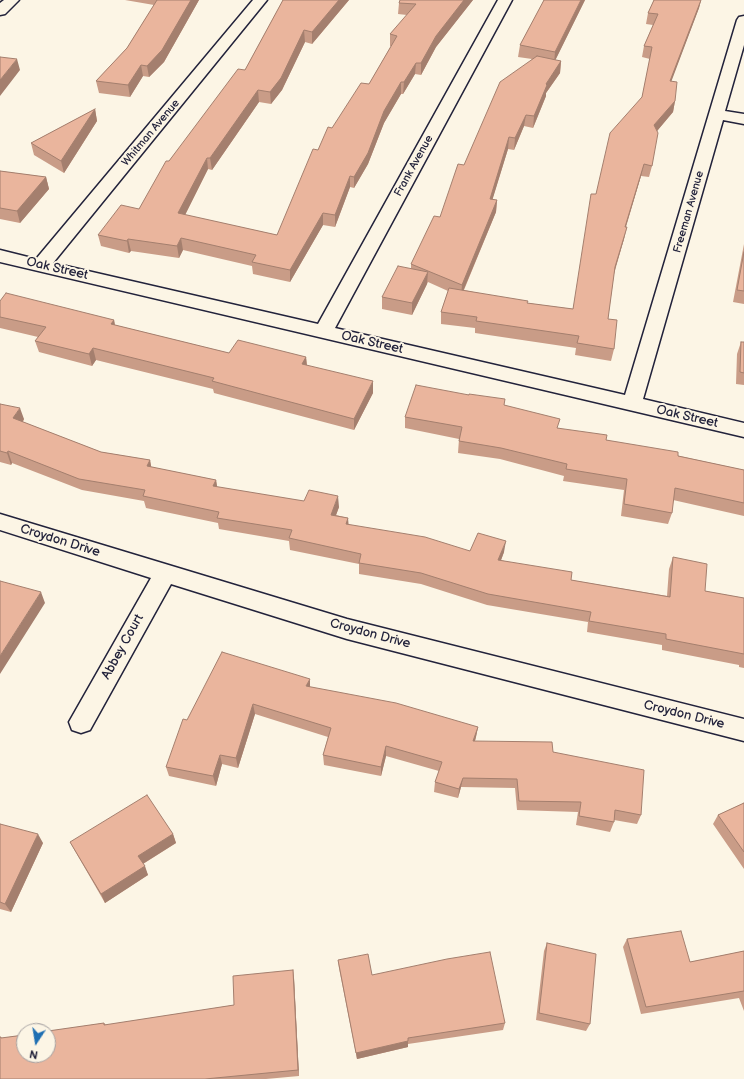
<!DOCTYPE html>
<html>
<head>
<meta charset="utf-8">
<style>
  body { margin:0 }
  #map { position:relative; width:744px; height:1079px; overflow:hidden; background:#fcf5e5; font-family:"Balsamiq Sans",sans-serif }
  canvas { display:block }
  .north { position:absolute; left:16px; top:1023px; width:40px; height:40px; box-sizing:border-box; background:#fcf5e5; border:1px solid #a5a1a1; border-radius:50%; rotate:192deg; font-size:11px; font-weight:700; line-height:16px; text-align:center; color:#22223b }
  .north::after { content:''; display:block; margin:auto; width:14px; height:18px; background:#1f6fb2; clip-path:polygon(50% 0,100% 100%,50% 72%,0 100%) }
</style>
</head>
<body>
<div id="map">
<canvas width="744" height="1079"></canvas>
<div class="north">N</div>
</div>
<script>
const context = document.querySelector('canvas').getContext('2d');
context.lineJoin = 'round';
function poly(rows) {
  const path = new Path2D();
  for (const r of rows) {
    path.moveTo(r[0], r[1]);
    for (let i = 2; i < r.length; i += 2) path.lineTo(r[i], r[i + 1]);
  }
  return path;
}
function trace(path, color, width, dash) {
  context.strokeStyle = color;
  context.lineWidth = width;
  context.lineCap = dash ? 'butt' : 'round';
  context.setLineDash(dash || []);
  context.stroke(path);
}
function paint(path, color) {
  context.fillStyle = color;
  context.fill(path, 'evenodd');
}
function write(font, color, halo, rows, align = 'center') {
  context.font = font + ' "Balsamiq Sans",sans-serif';
  context.lineWidth = 4;
  context.setLineDash([]);
  context.textBaseline = 'middle';
  context.strokeStyle = halo;
  context.fillStyle = color;
  for (const [text, x, y, turn = 0] of rows) {
    context.save();
    context.translate(x, y);
    context.rotate((+turn || 0) * Math.PI / 180);
    context.textAlign = isNaN(turn) ? turn : align;
    if (halo) context.strokeText(text, 0, 0);
    context.fillText(text, 0, 0);
    context.restore();
  }
}
const street = poly([
  [4,0,19,0,5,14,0,15,0,3,4,0],
  [253,0,267,0,53,263,318,324,498,0,512,0,335,328,625,395,737,20,739,17,744,16,744,45,725,111,744,114,744,124,723,120,643,399,744,423,744,437,0,262,0,250,36,259,253,0],
  [0,514,347,619,744,719,744,741,347,639,171,584,90,730,81,733,72,730,69,722,151,578,0,530,0,514]
]);
trace(street, '#22223b', 3);
paint(street, '#fcf5e5');
paint(poly([
  [125,0,199,0,164,62,149,77,143,76,130,97,99,93,96,81,127,48,154,5],
  [283,0,349,0,312,44,305,42,282,90,271,104,259,102,212,170,208,169,185,215,277,235,318,150,332,128,369,84,391,46,390,46,390,34,407,15,398,14,399,3,473,0,436,47,421,75,415,74,403,94,401,94,384,123,368,164,354,188,350,187,335,227,323,225,290,282,253,274,252,266,183,250,179,258,131,251,129,253,101,246,98,235,139,209,169,161,245,70],
  [544,0,585,0,555,60,561,61,560,73,546,93,546,96,533,128,524,126,514,150,508,149,492,200,497,200,496,212,464,290,527,303,573,309,596,194,642,97,650,59,642,57,644,46,653,25,646,24,648,13,654,0,701,0,699,8,671,81,675,101,673,112,657,131,652,166,649,177,641,176,626,227,624,239,614,274,608,319,614,349,611,361,575,355,576,348,475,333,475,328,441,324,441,312,448,291,428,282,427,284,412,315,382,309,382,297,411,269,411,264,440,217,464,165,532,59,518,57,520,45],
  [95,109,97,121,64,173,34,155,31,143],
  [0,171,46,177,49,189,20,223,0,219],
  [744,244,744,304,733,302],
  [0,301,114,320,115,325,229,353,306,357,307,365,373,393,354,430,214,393,213,389,96,360,92,366,39,352,35,341,38,337,0,328],
  [741,342,744,342,744,385,736,384,737,354],
  [0,404,24,419,23,422,101,452,150,460,151,467,216,480,217,487,339,507,336,515,348,518,348,525,470,551,504,552,501,560,571,580,667,596,669,569,673,557,705,591,744,598,744,668,739,667,739,665,662,650,662,645,587,632,588,622,487,605,421,584,359,574,359,564,290,550,289,541,219,529,218,523,146,508,144,501,82,490,12,463,11,465,0,462],
  [504,405,558,428,606,440,744,470,744,516,673,500,672,513,668,524,621,516,624,490,563,481,564,476,500,459,458,453,459,439,405,428,405,417],
  [310,687,478,727,475,741,553,752,641,815,637,824,614,820,614,822,610,832,576,825,578,812,517,810,515,788,461,787,458,798,434,792,435,782,439,771,386,756,381,776,324,765,323,755,328,737,255,714,238,768,222,764,216,786,169,776,166,767,187,720],
  [744,803,744,869,713,824,718,815],
  [0,824,43,843,11,912,0,909],
  [173,834,176,843,143,864,148,875,105,903,75,851,70,842],
  [627,939,690,962,744,951,744,1011,739,998,641,1014,623,947],
  [547,943,590,1024,586,1031,536,1020,544,951],
  [338,960,372,975,505,1023,503,1030,408,1044,408,1047,357,1059,339,968],
  [293,970,294,978,299,1076,266,1079,0,1079,2,1038,104,1023,106,1025,234,1005]
]), '#c99c87');
paint(poly([
  [191,0,199,0,164,62,149,77,147,66],
  [339,0,349,0,312,44,312,32],
  [464,0,473,0,436,47,421,75,421,63,436,36],
  [581,0,585,0,554,63,555,52],
  [701,0,699,8,667,93,670,81],
  [304,30,305,42,282,90,271,104,270,92],
  [17,59,20,70,0,96,0,80],
  [561,61,560,73,546,93,546,96,533,128,534,116,546,84],
  [416,63,415,74,403,94,404,82],
  [141,65,143,76,130,97,128,85],
  [401,82,401,94,384,123,368,164,354,188,354,177,384,111],
  [258,90,259,102,212,170,210,158],
  [675,101,673,112,652,137,654,125],
  [95,109,97,121,64,173,61,161],
  [526,115,524,126,514,150,515,138],
  [509,137,508,149,489,211,490,199],
  [207,158,208,169,180,225,178,213],
  [644,164,641,176,622,239,625,227],
  [350,176,350,187,335,227,335,215],
  [46,177,49,189,20,223,17,211],
  [497,200,496,212,461,296,462,285],
  [323,213,323,225,290,282,290,270],
  [627,227,624,239,612,279,615,267],
  [181,238,183,250,179,258,177,246],
  [128,239,131,251,129,253,127,241],
  [428,272,427,284,412,315,412,303],
  [114,320,116,332,111,324],
  [93,348,96,360,92,366,89,354],
  [306,357,307,368,302,364],
  [373,381,373,393,354,430,354,419],
  [20,408,24,419,17,430,13,418],
  [8,451,12,463,11,465,7,453],
  [150,460,152,471,147,466],
  [216,480,218,492,213,486],
  [338,496,339,507,332,526,331,515],
  [348,518,349,529,346,524],
  [506,541,504,552,497,571,498,560],
  [41,592,45,603,0,674,0,656],
  [310,679,310,689,306,686],
  [253,704,255,714,238,768,236,758],
  [478,727,476,737,472,751,473,741],
  [386,746,386,756,381,776,381,767],
  [220,755,222,764,216,786,213,776],
  [463,778,461,787,458,798,459,789],
  [38,834,43,843,11,912,5,904],
  [173,834,176,843,141,865,138,856],
  [145,866,148,875,105,903,101,894],
  [293,970,294,978,299,1076,298,1070],
  [408,1041,408,1047,357,1059,356,1053]
]), '#a47f6e');
const building = poly([
  [157,0,191,0,162,50,147,66,141,65,128,85,96,81,127,48,157,0],
  [283,0,339,0,312,32,304,30,281,78,270,92,258,90,210,158,207,158,178,213,277,235,313,149,318,150,328,127,332,128,361,83,369,84,397,36,390,34,416,4,399,3,400,0,464,0,436,36,421,63,416,63,404,82,401,82,384,111,368,153,354,177,350,176,335,215,323,213,290,270,252,262,256,255,181,238,177,246,128,239,127,241,98,235,121,205,139,209,166,161,169,161,238,69,245,70,283,0],
  [544,0,581,0,555,52,520,45,544,0],
  [654,0,701,0,670,81,677,82,675,101,654,125,658,133,652,166,644,164,625,227,627,227,615,267,608,319,617,320,614,349,577,343,579,336,476,321,477,317,441,312,449,288,528,301,527,303,573,309,591,194,596,194,610,133,642,97,652,47,644,46,658,14,648,13,654,0],
  [537,56,561,61,546,84,547,85,534,116,526,115,515,138,509,137,490,199,497,200,462,285,411,264,434,216,440,217,458,164,464,165,500,82,537,56],
  [0,57,17,59,0,80,0,57],
  [95,109,61,161,31,143,95,109],
  [0,171,46,177,17,211,0,208,0,171],
  [744,252,744,291,737,290,744,252],
  [398,266,428,272,412,303,382,297,398,266],
  [6,293,114,320,111,324,229,353,238,340,306,357,302,364,373,381,354,419,212,381,214,378,93,348,89,354,35,341,46,327,0,317,0,301,6,293],
  [741,342,744,342,744,373,740,372,741,342],
  [416,385,469,395,469,394,505,399,504,405,560,419,557,428,607,435,606,440,678,452,678,456,744,470,744,503,675,488,672,513,624,504,627,479,566,469,567,464,501,448,459,441,462,427,405,417,416,385],
  [0,404,20,408,13,418,101,452,150,460,147,466,216,480,213,486,304,501,309,490,338,496,331,515,348,518,346,524,425,537,470,551,478,533,506,541,498,560,572,572,571,580,670,597,673,557,707,564,705,591,744,598,744,654,666,639,666,634,589,621,591,612,488,594,421,573,359,563,361,554,289,538,292,530,217,518,219,512,143,496,145,490,79,479,8,451,7,453,0,451,0,404],
  [0,581,41,592,0,656,0,581],
  [222,652,310,679,306,686,396,703,478,727,473,741,552,742,553,752,644,770,641,815,615,810,614,822,579,816,581,802,519,801,517,779,463,778,459,789,435,782,442,762,386,746,381,767,323,755,331,728,253,704,236,758,220,755,213,776,166,767,183,719,187,720,222,652],
  [147,795,173,834,138,856,145,866,101,894,70,842,147,795],
  [744,803,744,852,718,815,744,803],
  [0,824,38,834,5,904,0,902,0,824],
  [681,931,690,962,744,951,744,991,646,1007,627,939,681,931],
  [547,943,596,954,590,1024,539,1013,547,943],
  [490,952,505,1023,408,1038,408,1041,356,1053,338,960,368,954,372,975,447,959,490,952],
  [293,970,298,1070,205,1079,0,1079,0,1037,1,1037,1,1038,24,1035,24,1055,48,1055,48,1031,104,1023,104,1025,234,1005,233,976,293,970]
]);
paint(building, '#eab59d');
trace(building, '#a47f6e', 1);
write('11px', '#22223b', '#fcf5e5', [
  ["Whitman Avenue",151,133,-50],
  ["Frank Avenue",414,166,-61],
  ["Freeman Avenue",689,212,-74]
]);
write('13px', '#22223b', '#fcf5e5', [
  ["Oak Street",57,269,13],
  ["Oak Street",372,343,13],
  ["Oak Street",687,417,13],
  ["Croydon Drive",60,541,17],
  ["Croydon Drive",370,634,15],
  ["Abbey Court",123,647,-61],
  ["Croydon Drive",684,715,14]
]);
</script>
</body>
</html>
